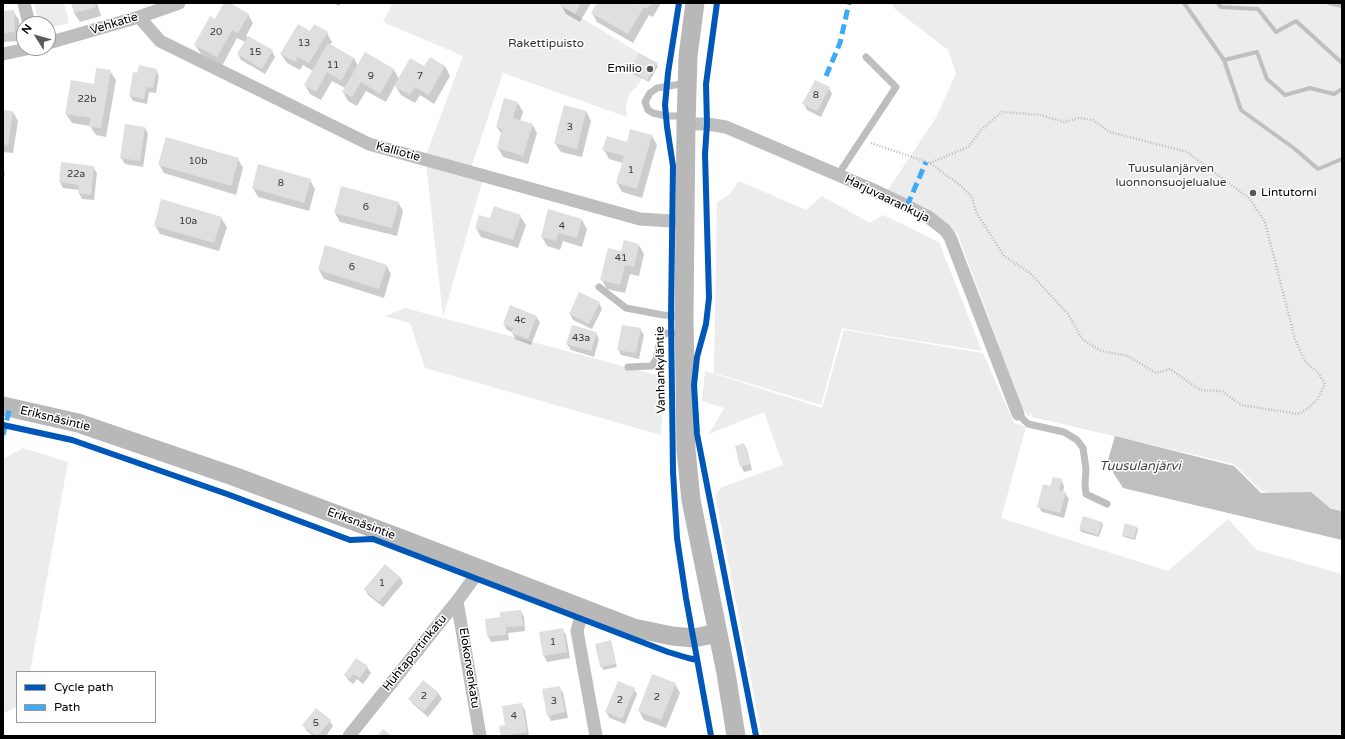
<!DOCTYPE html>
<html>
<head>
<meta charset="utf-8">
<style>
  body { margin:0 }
  #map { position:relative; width:1345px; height:739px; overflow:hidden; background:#fff; font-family:"Varela Round",sans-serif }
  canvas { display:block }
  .frame { position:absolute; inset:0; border:4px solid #000; pointer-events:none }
  .legend { position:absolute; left:16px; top:671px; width:140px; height:52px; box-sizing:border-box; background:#fff; border:1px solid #999; margin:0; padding:5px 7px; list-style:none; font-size:12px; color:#000 }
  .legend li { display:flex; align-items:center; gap:8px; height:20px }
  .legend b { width:20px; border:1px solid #999 }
  .north { position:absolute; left:16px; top:16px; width:40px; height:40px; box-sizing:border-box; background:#fff; border:1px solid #999; border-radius:50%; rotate:307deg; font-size:11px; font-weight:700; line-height:16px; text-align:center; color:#000 }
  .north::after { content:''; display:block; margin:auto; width:14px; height:18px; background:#595959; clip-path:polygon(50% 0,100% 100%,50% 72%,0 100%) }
</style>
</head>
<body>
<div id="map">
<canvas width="1345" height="739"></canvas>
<div class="frame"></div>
<ul class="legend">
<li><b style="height:5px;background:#0057b8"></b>Cycle path</li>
<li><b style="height:5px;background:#3fa9f5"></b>Path</li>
</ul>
<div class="north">N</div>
</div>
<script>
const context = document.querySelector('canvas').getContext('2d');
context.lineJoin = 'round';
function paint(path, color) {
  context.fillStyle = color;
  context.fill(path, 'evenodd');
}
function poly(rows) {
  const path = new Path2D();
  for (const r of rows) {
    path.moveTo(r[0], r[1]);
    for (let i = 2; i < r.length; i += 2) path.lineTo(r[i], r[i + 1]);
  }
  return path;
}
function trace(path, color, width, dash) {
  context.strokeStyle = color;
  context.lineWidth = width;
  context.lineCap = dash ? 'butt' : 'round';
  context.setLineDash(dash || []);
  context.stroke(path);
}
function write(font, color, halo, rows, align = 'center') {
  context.font = font + ' "Varela Round",sans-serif';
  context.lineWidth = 3;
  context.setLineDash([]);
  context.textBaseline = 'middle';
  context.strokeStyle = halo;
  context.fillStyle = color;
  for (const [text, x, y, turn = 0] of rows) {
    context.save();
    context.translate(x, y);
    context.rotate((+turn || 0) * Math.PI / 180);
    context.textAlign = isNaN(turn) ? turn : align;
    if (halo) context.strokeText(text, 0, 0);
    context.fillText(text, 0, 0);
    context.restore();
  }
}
paint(poly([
  [34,3,64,3,69,23,48,28,48,24,39,24],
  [393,3,557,3,639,53,629,70,642,78,637,87,629,94,626,105,627,117,503,73,471,168,426,155,463,56,383,22],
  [891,3,1342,3,1342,513,1261,491,1234,464,1032,417,1031,411,1029,417,1023,409,957,233,927,208,887,191,937,116,956,73,948,50,896,10],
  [426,163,483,179,443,317],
  [739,181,806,210,822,196,870,223,883,215,939,242,982,351,862,332,842,328,821,405,714,373,717,202,729,195],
  [405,308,664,377,661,435,425,368,410,323,385,316],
  [844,330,983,353,1014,423,1026,427,1001,518,1168,571,1228,519,1257,550,1342,574,1342,736,762,736,715,495,722,487,783,465,764,412,709,434,724,408,702,401,705,371,822,408],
  [23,448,68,462,30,672,17,672,17,706,3,714,3,459]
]), '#ececec');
paint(poly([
  [1115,436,1234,466,1261,493,1311,492,1331,509,1342,511,1342,540,1123,488,1107,463]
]), '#bfbfbf');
paint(poly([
  [72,3,97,3,101,16,80,22,74,13],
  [225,3,228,3,248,14,253,23,246,36,272,51,275,57,265,74,241,60,238,54,245,42,237,38,222,66,201,54,195,45,215,20],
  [334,3,341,3,339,6],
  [562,3,591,3,580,22,566,14,561,5],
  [598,3,633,3,638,6,640,3,661,3,653,17,649,15,633,43,597,22,592,13],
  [13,11,19,20,20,41,3,42,3,12],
  [310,32,327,33,332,42,330,45,354,58,358,66,365,54,394,70,399,79,425,67,445,66,450,76,434,104,420,95,415,103,401,95,395,85,386,102,366,91,357,106,348,101,343,92,345,88,332,81,321,100,310,94,305,85,313,71,303,65,300,70,287,63,281,54],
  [657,64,658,66,649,82,632,73,631,70],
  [156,70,159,76,156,93,149,92,147,104,133,101,130,96,138,74],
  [110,71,116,80,106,137,96,135,90,126,72,123,66,114],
  [829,88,832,94,821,117,807,110,804,104],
  [518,103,523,112,520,121,532,124,537,133,528,164,503,157,498,148,502,135,497,127],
  [3,111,13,112,18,121,13,153,3,152],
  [586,111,591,121,582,157,561,152,555,143],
  [126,125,145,128,148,134,143,167,125,164,121,158],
  [652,136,657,145,642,198,622,192,617,183,623,163,609,159,604,150],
  [238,159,243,168,236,195,164,173,159,164],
  [62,163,93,167,97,173,94,200,82,199,79,193,79,190,63,188,60,182],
  [3,170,5,174,3,183],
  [310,180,315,189,309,211,258,197,253,188],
  [398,202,403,211,397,236,340,222,335,213],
  [520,216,526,225,518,248,481,237,476,228],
  [221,218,227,227,219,251,160,234,155,225],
  [582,220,587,229,582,247,563,241,560,250,547,246,542,237],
  [624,241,639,245,644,254,639,276,630,274,625,293,607,289,602,280,622,252],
  [386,265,391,274,384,298,324,279,319,270],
  [599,303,602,309,592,329,573,320,570,314],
  [536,317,540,322,531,345,515,339,512,332,507,330,504,324],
  [640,329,644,335,639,359,621,355,618,349],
  [596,333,599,339,594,357,571,350,567,344],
  [744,444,747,450,752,470,744,472,741,466],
  [1061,480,1064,486,1063,492,1065,493,1069,499,1064,518,1042,512,1038,506,1051,487],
  [1102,522,1103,525,1099,537,1081,532,1080,529],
  [1137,527,1138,530,1135,540,1124,537,1123,535],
  [385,565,400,577,403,583,383,607,368,595,365,589],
  [521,611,524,617,525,631,508,633,509,640,491,642,488,636,501,618],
  [562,629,566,635,570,658,547,662,544,656,540,633],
  [611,642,617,667,603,670,597,645],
  [356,659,367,667,371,673,363,684,357,679,353,684,349,681,345,675],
  [675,684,680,693,666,728,644,720,639,711],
  [559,687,563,693,568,718,551,721,548,715],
  [634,689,637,694,625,724,610,718,606,712],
  [438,693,442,699,428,717,413,704,409,699],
  [521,704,525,710,529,736,502,736,500,727,506,726],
  [330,721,333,726,326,736,313,736,307,731,303,725]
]), '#0003');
trace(poly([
  [1184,3,1224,60,1241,110,1295,149,1318,169,1342,159],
  [1218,3,1221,7,1258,9,1276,32,1296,21,1341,62,1342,62],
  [1329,3,1342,6],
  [1224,60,1257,52,1267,79,1285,95,1310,88,1334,94,1342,89]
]), '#bfbfbf', 4);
paint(poly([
  [71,3,95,3,96,7,74,13],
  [224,3,230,3,249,14,238,33,232,30,217,57,194,45,210,16,215,19],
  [561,3,581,3,575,14,559,5],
  [597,3,635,3,638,5,639,3,651,3,647,9,644,7,628,34,591,13],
  [14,10,15,32,3,33,3,11],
  [298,24,310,31,314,24,328,32,309,63,298,57,295,62,280,54],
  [248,36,273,50,262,69,237,54],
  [328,43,354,58,341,81,327,72,316,92,304,85],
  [365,52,394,69,380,94,361,82,352,97,342,92],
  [639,53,658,63,647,80,629,70],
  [430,57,445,66,429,95,415,87,410,95,394,86,410,58,424,66],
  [139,65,157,69,153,88,146,87,144,99,129,96,133,72,137,73],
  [96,68,111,70,101,128,89,126,91,118,65,114,71,80,94,84],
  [815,80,830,87,817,111,802,104],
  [504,98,518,102,513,118,533,124,523,156,497,148,502,129,496,127],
  [564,105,586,111,577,149,554,143],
  [3,110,13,111,8,145,3,144],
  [125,124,145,127,140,161,120,158],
  [630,129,652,135,637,189,616,183,624,156,602,150,607,136,627,142],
  [166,137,239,158,231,186,158,165],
  [61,162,94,166,91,195,78,193,79,185,59,182],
  [258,164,311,179,304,203,252,188],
  [341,186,399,202,392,228,334,213],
  [161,199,222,217,214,243,154,226],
  [494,206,521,215,513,240,475,228,479,215,490,218],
  [548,209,582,219,577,238,558,233,556,241,541,237],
  [624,240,639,244,634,267,625,265,620,285,600,280,608,248,621,251],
  [325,245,387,265,379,289,318,270],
  [579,292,600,302,589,324,569,314],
  [510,305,537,316,528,339,511,333,513,328,503,324],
  [572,325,597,332,591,351,566,344],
  [622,325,641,328,636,353,617,350],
  [744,443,750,464,740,467,735,446],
  [1053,477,1062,479,1059,490,1066,492,1060,513,1037,507,1043,484,1050,486],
  [1083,516,1102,522,1098,535,1079,529],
  [1125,523,1137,527,1134,538,1122,535],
  [385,564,400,577,379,602,364,589],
  [521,610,523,626,506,627,506,635,487,636,485,619,500,617,500,612],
  [563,628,567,652,543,656,539,632],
  [611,640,616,664,600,667,595,644],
  [356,658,368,666,360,678,353,674,350,679,344,675],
  [652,674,676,683,661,720,638,711],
  [423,680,439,693,424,711,408,699],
  [618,681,635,688,622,719,605,712],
  [560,686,565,712,547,716,542,689],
  [522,703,527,732,501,736,499,726,505,725,502,706],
  [316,708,331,720,318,736,316,736,302,725],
  [383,729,392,736,377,736]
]), '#dfdfdf');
trace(poly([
  [871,143,930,163,961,186,972,197,976,212,1004,256,1030,273,1068,314,1082,339,1101,351,1128,356,1156,373,1170,369,1200,390,1222,391,1241,405,1298,414,1307,409,1317,400,1325,384,1318,373,1305,361,1295,339,1265,222,1249,198,1187,152,1110,132,1093,120,1079,118,1064,122,1040,115,1002,112,981,130,968,147,930,163]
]), '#b9b9b9', 2.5, [1, 2]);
trace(poly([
  [685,116,666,116,653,113,648,110,645,102,650,93,657,88,687,83],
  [838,175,896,87,866,57],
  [599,287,626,308,663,315,683,316],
  [628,367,652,366,656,359,661,337,666,333,683,334],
  [1018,414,1028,424,1064,432,1077,440,1083,448,1086,469,1085,484,1086,494,1107,504]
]), '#bebebe', 7);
trace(poly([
  [24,3,29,24],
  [139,17,160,41,369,144,640,219,672,221,685,220],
  [48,43,139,17,179,3],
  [3,54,31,48],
  [686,124,707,124,726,127,871,189,907,206,927,216,945,230,950,237,1018,414],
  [457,601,480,736],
  [583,609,577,631,596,736],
  [349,736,457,601,474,578,478,568]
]), '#bebebe', 13);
trace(poly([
  [695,3,688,56,686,124,684,316,686,450,691,500,726,673,736,736],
  [3,406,78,423,233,476,394,536,634,628,672,636,694,638,718,633]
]), '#b8b8b8', 19);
trace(poly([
  [826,76,840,43,849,3],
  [907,206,926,162],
  [3,435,10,407]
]), '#3fa9f5', 5, [10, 5]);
trace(poly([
  [679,3,668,73,665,105,667,127,673,166,671,316,673,472,677,538,686,598,711,736],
  [717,3,706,84,707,124,705,154,709,298,706,324,697,357,694,385,697,434,756,736],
  [3,425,72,440,227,494,350,540,373,539,668,652,688,658,697,660]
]), '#0057b8', 6);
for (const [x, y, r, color] of [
  [650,69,4,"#595959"],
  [1253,193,4,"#595959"]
]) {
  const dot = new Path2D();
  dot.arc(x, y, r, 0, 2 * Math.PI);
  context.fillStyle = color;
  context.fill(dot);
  trace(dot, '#fff', 1.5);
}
write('10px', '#383838', null, [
  ["20",216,32],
  ["13",304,43],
  ["15",255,52],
  ["11",333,65],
  ["9",371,76],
  ["7",420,76],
  ["8",816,95],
  ["22b",87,99],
  ["3",570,127],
  ["10b",198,161],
  ["1",631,170],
  ["22a",76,174],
  ["8",281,183],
  ["6",366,207],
  ["10a",188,221],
  ["4",562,226],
  ["41",621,258],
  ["6",352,267],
  ["4c",520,320],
  ["43a",581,338],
  ["1",382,583],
  ["1",553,642],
  ["2",424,696],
  ["2",657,697],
  ["2",620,700],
  ["3",554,701],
  ["4",514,716],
  ["5",316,723]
]);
write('12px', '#000', '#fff', [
  ["Vehkatie",114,24,-17],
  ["Kalliotie",398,152,15],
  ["Harjuvaarankuja",887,199,26],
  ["Vanhankyläntie",661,370,-91],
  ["Eriksnäsintie",55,419,14],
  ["Eriksnäsintie",361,524,20],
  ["Huhtaportinkatu",415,653,-51],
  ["Elokorvenkatu",469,668,81]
]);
write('12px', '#333', '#fff', [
  ["Rakettipuisto",546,44],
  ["Tuusulanjärven",1171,169],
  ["luonnonsuojelualue",1171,183]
]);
write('12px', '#000', '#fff', [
  ["Emilio",642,69],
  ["Lintutorni",1261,193,"left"]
], 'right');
write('italic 13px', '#444', '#fff', [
  ["Tuusulanjärvi",1140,467]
]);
</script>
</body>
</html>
